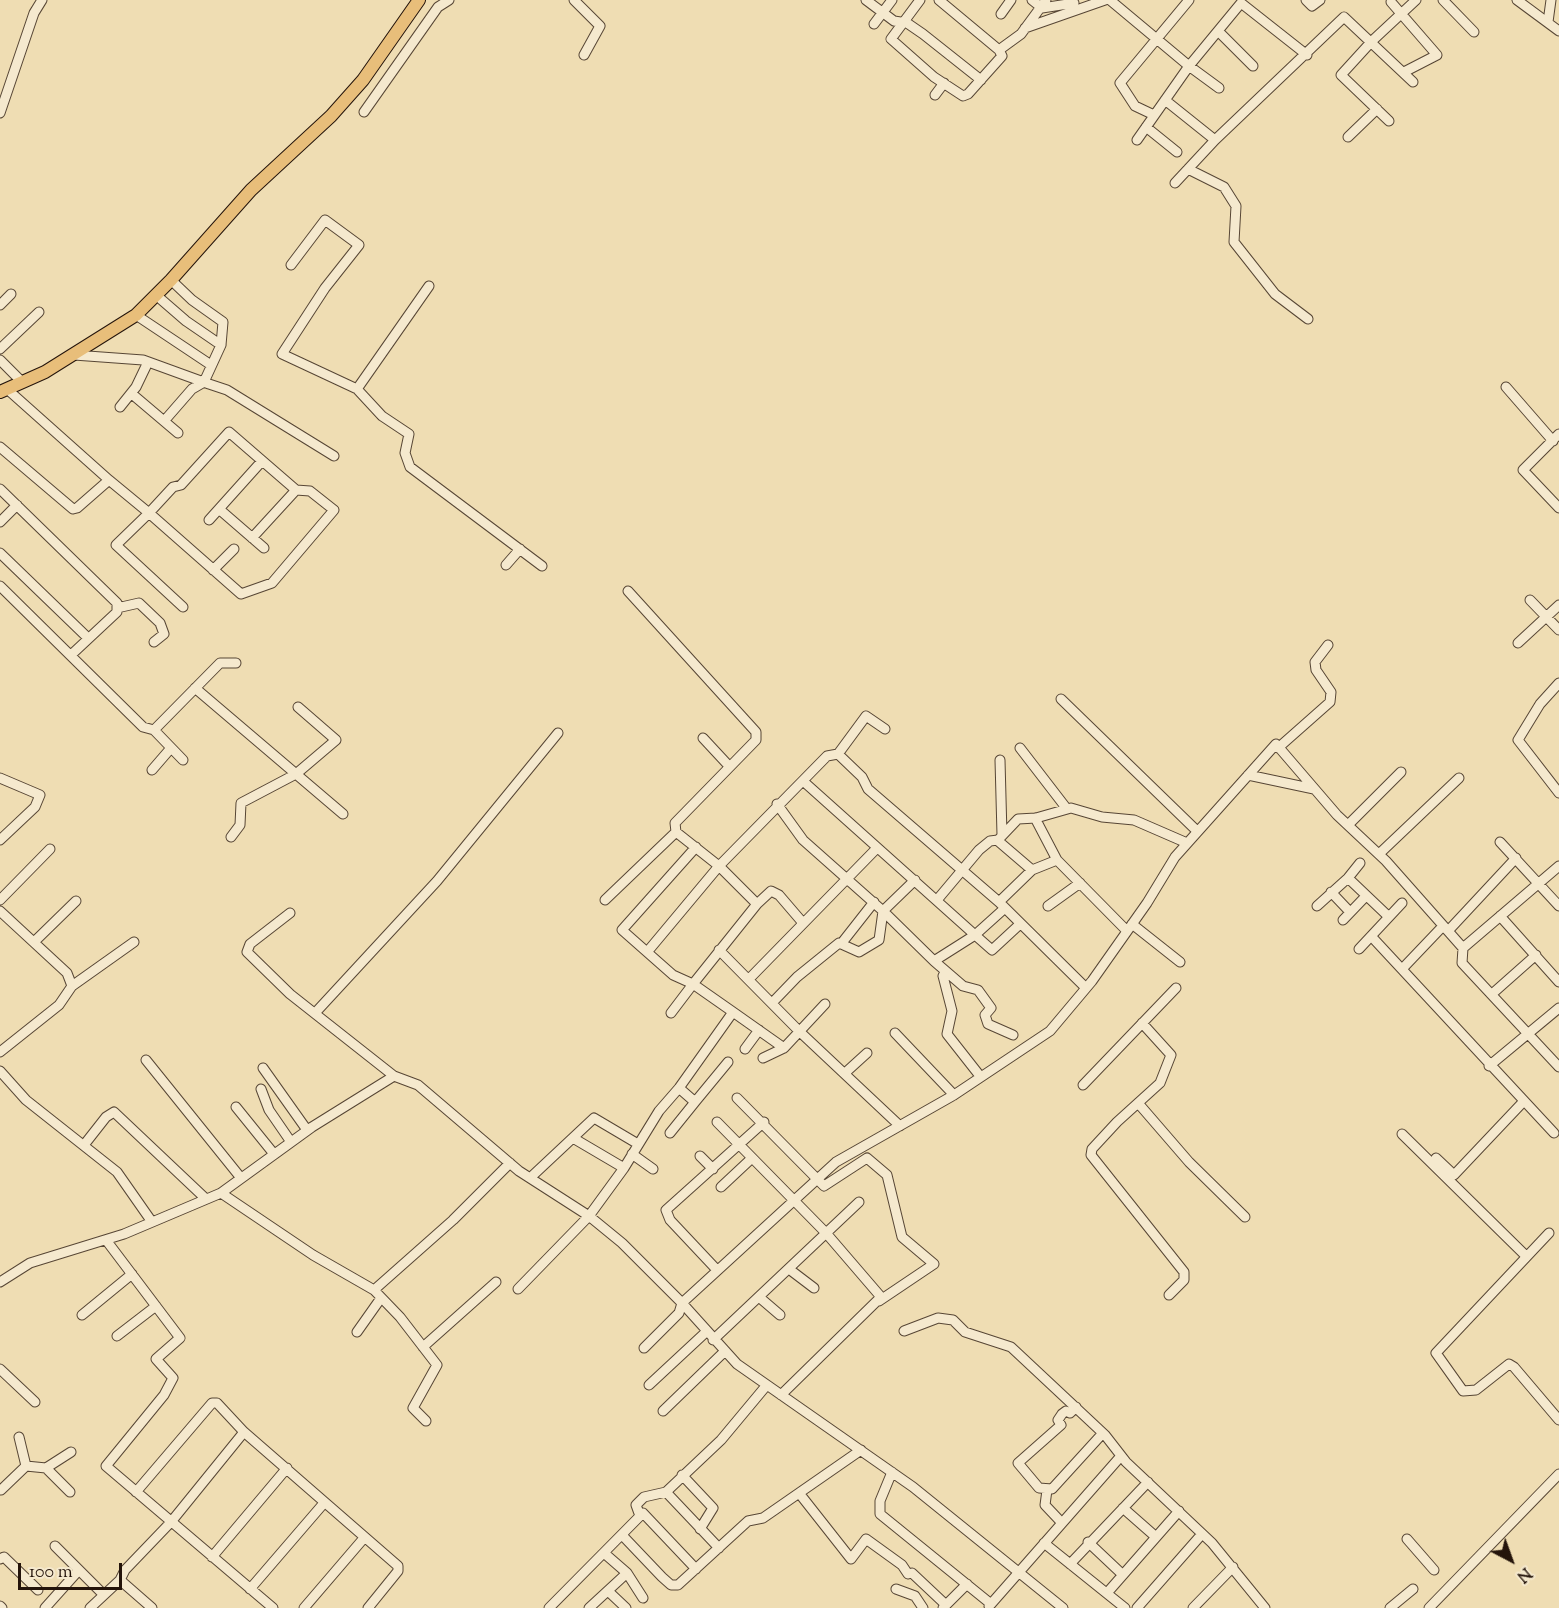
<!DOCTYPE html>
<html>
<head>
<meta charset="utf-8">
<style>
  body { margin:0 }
  #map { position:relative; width:1559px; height:1608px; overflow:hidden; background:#efddb3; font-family:"Sorts Mill Goudy",serif }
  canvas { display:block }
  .north { position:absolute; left:1481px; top:1530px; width:60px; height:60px; -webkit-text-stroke:4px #f5e9ce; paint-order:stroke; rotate:139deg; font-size:16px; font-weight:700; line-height:24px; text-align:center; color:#24140b }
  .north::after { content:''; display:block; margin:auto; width:21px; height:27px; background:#24140b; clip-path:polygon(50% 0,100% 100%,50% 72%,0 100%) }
  .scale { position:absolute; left:18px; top:1563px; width:104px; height:27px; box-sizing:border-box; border:3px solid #24140b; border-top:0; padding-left:8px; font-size:18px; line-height:21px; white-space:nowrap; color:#24140b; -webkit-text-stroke:4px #f5e9ce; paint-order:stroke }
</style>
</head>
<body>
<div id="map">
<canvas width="1559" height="1608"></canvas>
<div class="north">N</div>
<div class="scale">100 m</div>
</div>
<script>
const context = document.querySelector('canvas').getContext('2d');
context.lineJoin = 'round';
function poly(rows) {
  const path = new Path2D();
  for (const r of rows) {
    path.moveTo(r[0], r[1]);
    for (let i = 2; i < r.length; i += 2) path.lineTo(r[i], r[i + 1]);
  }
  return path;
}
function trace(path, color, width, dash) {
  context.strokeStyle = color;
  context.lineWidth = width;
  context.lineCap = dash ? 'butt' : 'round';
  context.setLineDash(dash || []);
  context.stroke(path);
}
const minor = poly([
  [574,0,600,26,584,55],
  [866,0,894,21,907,23,923,34,981,80],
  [920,0,891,39,934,77,963,96,968,94,1002,56,999,50,939,0],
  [1032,0,1042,8,1074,3],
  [1110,0,1189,66,1241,3,1307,55],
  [1306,0,1312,6,1320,0],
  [1443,0,1474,32],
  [1517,0,1559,31],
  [1391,2,1437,55,1404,72],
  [1001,14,1011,0],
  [1548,22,1551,0],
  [874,24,892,0],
  [1025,28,1105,0],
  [1218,31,1253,66],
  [999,50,1021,34,1046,0],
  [935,95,944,83],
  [1165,100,1215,140],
  [364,112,438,7,449,0],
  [0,113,34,13,42,0],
  [1154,115,1135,106,1120,83,1189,0],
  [1389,121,1341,75,1372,41,1416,0],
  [1146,127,1177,152],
  [1348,137,1377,109],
  [1137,140,1189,66,1219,88],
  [1188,169,1224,187,1236,206,1234,242,1275,294,1308,319],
  [1175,183,1215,140,1344,17,1413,82],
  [291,265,325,220,359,245,325,288,282,354,357,389,429,286],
  [171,280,192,300,223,322,221,345],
  [156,295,186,321,221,345,204,382,192,389,165,420],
  [0,305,11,294],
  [136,315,211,365],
  [0,349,39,312],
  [74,355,143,360,209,384,227,390,334,456],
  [0,360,22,382],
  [1506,387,1553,441],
  [7,389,109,480,149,513,241,594,272,583,334,510,310,491,296,490,229,432,181,485,173,487,149,513,116,545,183,607],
  [357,389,382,416,409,434,405,453,410,467,542,566],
  [132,394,178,433],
  [120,407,136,387,148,362],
  [1559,434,1523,470,1559,508],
  [0,447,73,509,77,508,109,480],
  [0,489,117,603,117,612,71,655],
  [219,509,264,548],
  [209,520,262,461],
  [0,522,17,505],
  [252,538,296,490],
  [0,553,88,638],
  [506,565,520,549],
  [213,570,234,549],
  [0,586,143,727,154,730,220,663,236,663],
  [628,591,756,732,756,740,675,823,676,832,719,866,648,951],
  [1530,600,1559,630],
  [117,608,139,603,160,623,164,634,154,642],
  [1518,643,1559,605],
  [1559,683,1540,704,1518,740,1559,793],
  [195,688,343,814],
  [1061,699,1197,831],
  [154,730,183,760],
  [703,738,729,766],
  [1020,748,1067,809],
  [1278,748,1330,702,1331,692,1316,670,1315,662,1328,645],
  [838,754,866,716,885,729],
  [1000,760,1002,835],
  [152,770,171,748],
  [1248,775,1314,789],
  [0,778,40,795,35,807,0,840],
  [803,781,975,935,1005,908],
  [777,804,803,840,883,911,934,961,975,935,992,950,1019,925],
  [1035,818,1057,860,1127,931],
  [1348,825,1401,772],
  [231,837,240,825,241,803,296,774,336,740,298,707],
  [997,840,1032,870],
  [1500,842,1559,906],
  [1379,854,1459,778],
  [1559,866,1463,948,1462,963,1559,1067],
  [1348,878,1389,917],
  [1331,892,1350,912],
  [0,900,50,849],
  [605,900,676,832],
  [937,900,979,850,990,841,998,840,1018,819,1036,818,1071,808,1102,817,1134,820,1187,843],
  [999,902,1032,870,1057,860],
  [757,904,771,891,779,895,803,923],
  [1048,906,1080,883],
  [1317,906,1348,878,1360,863],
  [0,911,67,973,72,986,59,1005,0,1052],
  [290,913,250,944,247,952,290,994,394,1076],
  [1500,916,1559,982],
  [1343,920,1366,896],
  [1132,924,1180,962],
  [1448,931,1516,858],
  [1371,936,1554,1133],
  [34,942,76,901],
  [841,944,874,902],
  [1359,949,1402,903],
  [719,950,800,1032,900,1126],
  [934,961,963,986,978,990,991,1008,985,1015,988,1024,1013,1035],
  [1403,968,1443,926],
  [945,972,943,976,952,1011,947,1034,980,1076],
  [749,979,877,848],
  [72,986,134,942],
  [1492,994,1536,955],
  [772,1003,797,977,839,943,859,952,879,940,883,911,915,880],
  [316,1012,437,881,558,733],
  [733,1012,784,1048,825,1004],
  [671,1013,693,984,673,975,622,930,696,847],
  [1142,1023,1171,1055,1160,1083,1117,1122,1092,1149,1091,1155,1184,1272,1184,1280,1169,1295],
  [895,1033,954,1095],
  [745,1049,759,1030],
  [763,1058,784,1048],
  [146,1060,241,1178],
  [1489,1066,1559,1008],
  [263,1068,307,1130],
  [0,1071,26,1100,117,1172,152,1222],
  [845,1073,867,1053],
  [1083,1085,1176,988],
  [261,1089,269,1110,291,1142],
  [737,1098,824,1186,867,1158,887,1175,902,1237,934,1264,879,1301],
  [695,1102,728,1062],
  [1138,1103,1189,1162,1245,1217],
  [236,1107,274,1154],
  [717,1122,826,1233,881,1297,781,1395],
  [670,1133,695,1102,679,1088],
  [1402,1134,1526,1256],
  [573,1138,624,1168],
  [84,1145,106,1117,114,1112,206,1199],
  [632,1154,653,1169],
  [700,1156,713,1169],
  [1436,1158,1454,1175,1524,1101],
  [530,1178,594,1118,638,1144],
  [721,1187,752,1158],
  [221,1193,313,1255,374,1290,400,1317,437,1365,413,1408,426,1421],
  [1549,1233,1436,1353,1463,1391,1476,1390,1509,1364,1514,1367,1559,1420],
  [106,1240,180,1338,156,1359,173,1378,164,1395,106,1466,273,1608],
  [789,1269,814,1288],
  [717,1270,670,1220,666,1210,764,1122],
  [0,1282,30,1263,124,1234,221,1193,312,1127,394,1076,418,1085,519,1171,589,1216,622,1243,682,1303,737,1364,913,1487,1063,1608],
  [518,1289,589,1216,624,1168,659,1111,679,1088,733,1012,693,984,757,904,719,866,827,756,838,754,862,777,868,789,999,902,1086,988],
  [374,1290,453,1220,510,1163],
  [759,1297,780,1315],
  [82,1315,132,1274],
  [904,1331,938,1318,953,1320,965,1332,1011,1347,1105,1435,1126,1462,1212,1543,1265,1608],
  [357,1332,381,1298],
  [117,1336,156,1306],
  [713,1340,859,1202],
  [423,1347,496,1282],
  [644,1348,679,1313,682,1303,836,1162,954,1095,1050,1031,1092,981,1147,903,1175,857,1276,744,1337,815,1386,861,1463,948],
  [0,1369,35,1402],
  [649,1385,706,1332],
  [1076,1407,1070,1413,1066,1411,1062,1414,1058,1420,1061,1425,1018,1463,1039,1488,1052,1489,1103,1433],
  [663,1411,724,1352],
  [19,1437,26,1466],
  [46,1468,71,1452],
  [892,1472,880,1501,880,1514,991,1604,989,1606],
  [682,1475,713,1508,700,1529],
  [1,1490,26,1466,46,1468,70,1492],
  [1047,1490,1045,1505,1062,1523],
  [136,1492,212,1403,217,1403,244,1432,398,1566,398,1571,368,1608],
  [799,1493,851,1559,866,1539,902,1565,908,1574,912,1573,946,1605],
  [1123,1508,1156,1537],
  [640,1516,636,1505,644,1497,666,1492],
  [622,1535,662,1577,671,1585,678,1585,748,1521,763,1518,861,1450],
  [1407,1539,1434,1570],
  [1088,1542,1123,1575],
  [1044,1543,1125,1608],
  [719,1548,666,1492,721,1440,766,1386],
  [604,1553,627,1573],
  [212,1557,287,1468],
  [0,1559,4,1557,38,1590],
  [1070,1564,1148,1482],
  [79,1570,103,1594],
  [120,1580,152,1608],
  [250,1589,324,1503],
  [896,1589,915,1596,923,1608],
  [608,1591,626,1608],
  [1107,1593,1179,1511],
  [991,1604,1121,1456],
  [0,1606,2,1608],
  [45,1608,79,1570,55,1546],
  [90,1608,120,1580,125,1570,171,1522,244,1432],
  [304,1608,364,1538],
  [549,1608,643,1513,696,1569],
  [589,1608,627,1573,643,1598],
  [943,1608,967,1584],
  [1137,1608,1202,1534],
  [1193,1608,1233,1567],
  [1390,1608,1413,1589],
  [1429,1608,1559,1474]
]);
const major = poly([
  [0,392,45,372,136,315,171,280,251,190,331,116,363,80,419,0]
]);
trace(minor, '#574635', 11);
trace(major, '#24140b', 14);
trace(minor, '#f5e9ce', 9);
trace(major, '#e8be7a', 12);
</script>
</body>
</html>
